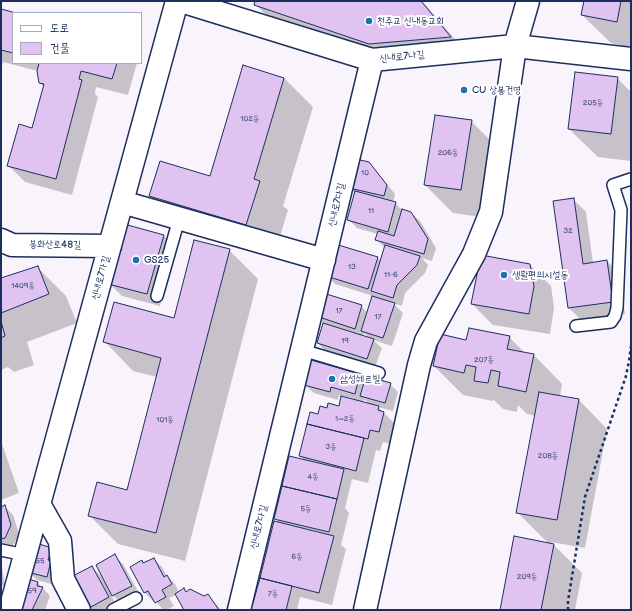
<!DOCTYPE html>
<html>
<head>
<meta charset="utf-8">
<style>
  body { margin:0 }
  #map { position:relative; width:632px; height:611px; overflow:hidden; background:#f9f3fc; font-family:"Balsamiq Sans","Poor Story",sans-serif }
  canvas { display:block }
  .frame { position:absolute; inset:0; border:2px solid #1b2f5e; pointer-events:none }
  .legend { position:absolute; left:12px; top:12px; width:130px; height:52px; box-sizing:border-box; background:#fff; border:1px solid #a4acbf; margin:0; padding:5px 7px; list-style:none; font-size:12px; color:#1b2f5e }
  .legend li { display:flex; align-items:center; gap:8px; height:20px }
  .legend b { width:20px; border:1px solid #a4acbf }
</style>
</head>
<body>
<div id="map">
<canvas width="632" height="611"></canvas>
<div class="frame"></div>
<ul class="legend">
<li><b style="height:5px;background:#fff"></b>도로</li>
<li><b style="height:11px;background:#e1c3f1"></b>건물</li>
</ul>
</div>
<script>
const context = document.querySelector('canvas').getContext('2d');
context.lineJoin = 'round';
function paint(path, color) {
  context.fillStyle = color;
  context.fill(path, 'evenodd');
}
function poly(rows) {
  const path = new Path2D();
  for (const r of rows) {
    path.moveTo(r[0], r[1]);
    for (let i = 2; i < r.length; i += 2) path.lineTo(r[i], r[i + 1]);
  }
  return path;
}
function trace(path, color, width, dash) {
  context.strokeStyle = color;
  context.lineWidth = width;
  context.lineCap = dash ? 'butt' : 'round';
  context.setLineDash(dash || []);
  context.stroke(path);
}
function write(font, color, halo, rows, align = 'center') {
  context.font = font + ' "Balsamiq Sans","Poor Story",sans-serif';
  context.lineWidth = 4;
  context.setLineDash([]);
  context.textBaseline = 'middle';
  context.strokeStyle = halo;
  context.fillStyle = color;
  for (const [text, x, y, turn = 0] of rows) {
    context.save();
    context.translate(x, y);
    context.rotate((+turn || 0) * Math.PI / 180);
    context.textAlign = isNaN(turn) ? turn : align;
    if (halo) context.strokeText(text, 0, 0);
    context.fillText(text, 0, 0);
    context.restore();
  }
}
paint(poly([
  [256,1,422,1,466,52,386,60,271,20,255,4],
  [585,1,631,1,631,48,611,43,582,15],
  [1,10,13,13,13,63,137,63,128,95,96,87,95,94,98,97,72,195,25,182,9,166,33,129,44,87,40,83,38,71,3,62,1,70],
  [284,78,313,107,283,206,288,210,275,253,179,224,150,196,211,177],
  [617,78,631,92,631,161,598,157,569,129],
  [471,121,499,149,488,218,453,213,425,185],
  [368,163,377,172,395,194,393,203,395,203,402,210,411,213,420,221,436,248,432,261,422,258,428,265,425,273,405,293,402,306,393,303,403,313,392,346,373,340,382,348,375,367,326,352,318,343,326,325,317,316,361,306,368,313,373,296,335,284,327,276,378,258,381,261,385,248,376,239,378,234,357,228,348,219,355,193,350,188],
  [364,333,370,339,363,336],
  [573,199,586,212,593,263,607,261,619,274,625,314,581,320,569,308,554,202],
  [125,225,164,236,176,249,160,306,122,296,109,283],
  [229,250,258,279,185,561,118,544,89,515,128,491,157,377,133,371,105,342,175,319],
  [530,265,551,286,554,308,550,334,493,325,472,304],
  [37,267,66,296,77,323,27,342,34,365,14,372,8,367,1,370,1,279],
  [509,337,525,353,534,355,562,384,560,397,579,400,607,429,585,548,551,542,582,573,575,610,501,610,549,544,517,512,536,416,527,414,518,405,517,412,503,409,493,399,493,401,463,395,434,366,467,341],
  [311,362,360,375,366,381,390,384,398,392,393,411,378,407,396,425,391,444,383,442,380,451,376,450,368,483,352,479,345,508,349,513,341,545,346,549,332,605,300,597,297,610,247,610,254,604,280,524,275,518,304,460,300,456,319,415,327,409,340,407,354,401,355,399,339,395,338,400,314,393,305,385],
  [364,399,370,405,363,403],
  [1,441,19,493,1,500],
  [5,507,13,515,19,534,13,546,1,550,1,508],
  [51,549,55,585,37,580,28,571],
  [115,556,123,564,140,595,122,604,110,593,117,606,109,610,93,610,90,607,92,567,103,578],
  [154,559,162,567,166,575,175,584,179,592,184,589,187,592,204,597,208,595,221,610,185,610,176,595,169,598,174,606,166,610,163,610,155,600,153,601,145,593,144,564],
  [1,566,2,567,5,585,1,586],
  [27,580,38,583,50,596,45,610,18,610]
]), '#0003');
const building = poly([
  [255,1,421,1,451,37,369,44,254,5,255,1],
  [584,1,621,1,617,22,581,15,584,1],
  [1,9,16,13,13,13,13,53,1,50,1,9],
  [39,63,117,63,112,79,81,71,79,79,82,80,56,179,7,166,19,124,32,128,44,84,39,83,37,71,39,63],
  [243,65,284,78,254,179,260,181,246,225,149,196,160,161,210,176,243,65],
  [575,72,618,77,611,134,568,129,575,72],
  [435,115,472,120,461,190,424,185,435,115],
  [356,159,369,162,387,185,384,196,349,188,356,159],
  [355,191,396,202,388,232,347,220,355,191],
  [574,198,583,264,607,260,613,302,568,308,553,201,574,198],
  [402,209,411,212,428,239,424,254,375,240,378,231,394,236,402,209],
  [124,224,164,235,147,294,108,284,124,224],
  [194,240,230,249,156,533,88,516,97,482,127,490,161,358,103,342,114,302,174,318,194,240],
  [335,244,378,257,368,289,326,276,335,244],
  [385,245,420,256,417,265,397,285,393,298,371,291,385,245],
  [481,255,530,264,534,286,529,314,471,304,481,255],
  [38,266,49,294,1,313,1,278,38,266],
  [323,293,362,305,355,329,316,316,323,293],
  [372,296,395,303,383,338,361,331,372,296],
  [1,321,5,336,1,338,1,321],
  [323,323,374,339,367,359,317,343,323,323],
  [469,328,510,336,507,349,534,354,526,392,498,386,500,372,491,370,488,383,474,381,476,367,466,365,464,373,433,366,440,334,466,340,469,328],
  [311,360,360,374,355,394,331,387,330,392,304,385,311,360],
  [366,376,391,383,385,403,360,396,366,376],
  [539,392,579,399,557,520,516,513,539,392],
  [341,396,379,406,378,410,384,412,379,432,370,430,368,439,307,424,310,412,318,414,320,406,327,408,328,403,339,406,341,396],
  [307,424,364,438,356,471,299,456,307,424],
  [289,456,344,469,337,499,282,486,289,456],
  [282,486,337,499,329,532,274,519,282,486],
  [5,505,11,525,5,538,1,539,1,507,5,505],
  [274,521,334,536,319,593,260,578,274,521],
  [514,536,554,544,541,610,500,610,514,536],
  [36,543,52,548,48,560,51,561,47,577,27,572,36,543],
  [115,554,132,586,112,596,96,565,115,554],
  [154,558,164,577,167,575,172,584,162,590,166,597,155,603,148,591,144,593,130,567,142,560,143,563,154,558],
  [92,566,109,597,89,608,73,576,92,566],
  [26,578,38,582,37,586,43,587,32,610,17,610,26,578],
  [260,578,292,586,286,610,246,610,248,602,253,603,260,578],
  [184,588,186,592,190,589,204,596,208,594,219,610,184,610,175,594,184,588]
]);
paint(building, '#e1c3f1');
trace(building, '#1b2f5e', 1);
const service = poly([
  [157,296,179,219],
  [576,326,611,322,615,316,617,308,621,210,613,185,631,179],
  [302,350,379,373],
  [1,550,25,555],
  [113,610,136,598]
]);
const minor = poly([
  [181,1,372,60,515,46,631,59],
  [122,202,324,260],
  [1,240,12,245,110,246],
  [39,504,60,541,63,579,79,610],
  [10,610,177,1],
  [239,610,372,60],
  [365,610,419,365,426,341,474,254,491,212,515,46,528,1]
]);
trace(service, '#1b2f5e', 14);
trace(minor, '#1b2f5e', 25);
trace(poly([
  [568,610,568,601,585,497,626,376,629,361,631,346]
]), '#1b2f5e', 2.5, [3, 3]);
trace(service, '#fff', 11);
trace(minor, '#fff', 22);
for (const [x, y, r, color] of [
  [369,21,4,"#1f6fb2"],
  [464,90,4,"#1f6fb2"],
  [136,260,4,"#1f6fb2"],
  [504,275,4,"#1f6fb2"],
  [332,379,4,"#1f6fb2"]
]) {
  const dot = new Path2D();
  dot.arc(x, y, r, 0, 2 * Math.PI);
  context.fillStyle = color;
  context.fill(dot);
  trace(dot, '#fff', 1.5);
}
write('8px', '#4c5483', null, [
  ["205동",593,103],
  ["102동",250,119],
  ["206동",448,153],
  ["10",365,173],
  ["11",371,211],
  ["32",568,231],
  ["13",352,267],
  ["11-6",391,275],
  ["1409동",23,286],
  ["17",339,311],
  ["17",378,317],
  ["19",345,341],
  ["207동",484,360],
  ["1~2동",345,419],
  ["101동",165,420],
  ["3동",331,447],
  ["208동",548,456],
  ["4동",313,477],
  ["5동",306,509],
  ["6동",297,557],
  ["55",40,561],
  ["209동",527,577],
  ["59",32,591],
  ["7동",273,594]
]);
write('10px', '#1b2f5e', '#fff', [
  ["천주교 신내동교회",377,21],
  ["CU 상봉건영",472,90],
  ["GS25",144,260],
  ["생활편의시설동",512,275],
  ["삼성쉐르빌",340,379]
], 'left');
write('10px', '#1b2f5e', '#fff', [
  ["신내로7나길",402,57,-6],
  ["신내로7다길",337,205,-77],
  ["봉화산로48길",55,245,1],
  ["신내로7가길",101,278,-75],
  ["신내로7다길",259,527,-76]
]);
</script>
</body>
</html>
